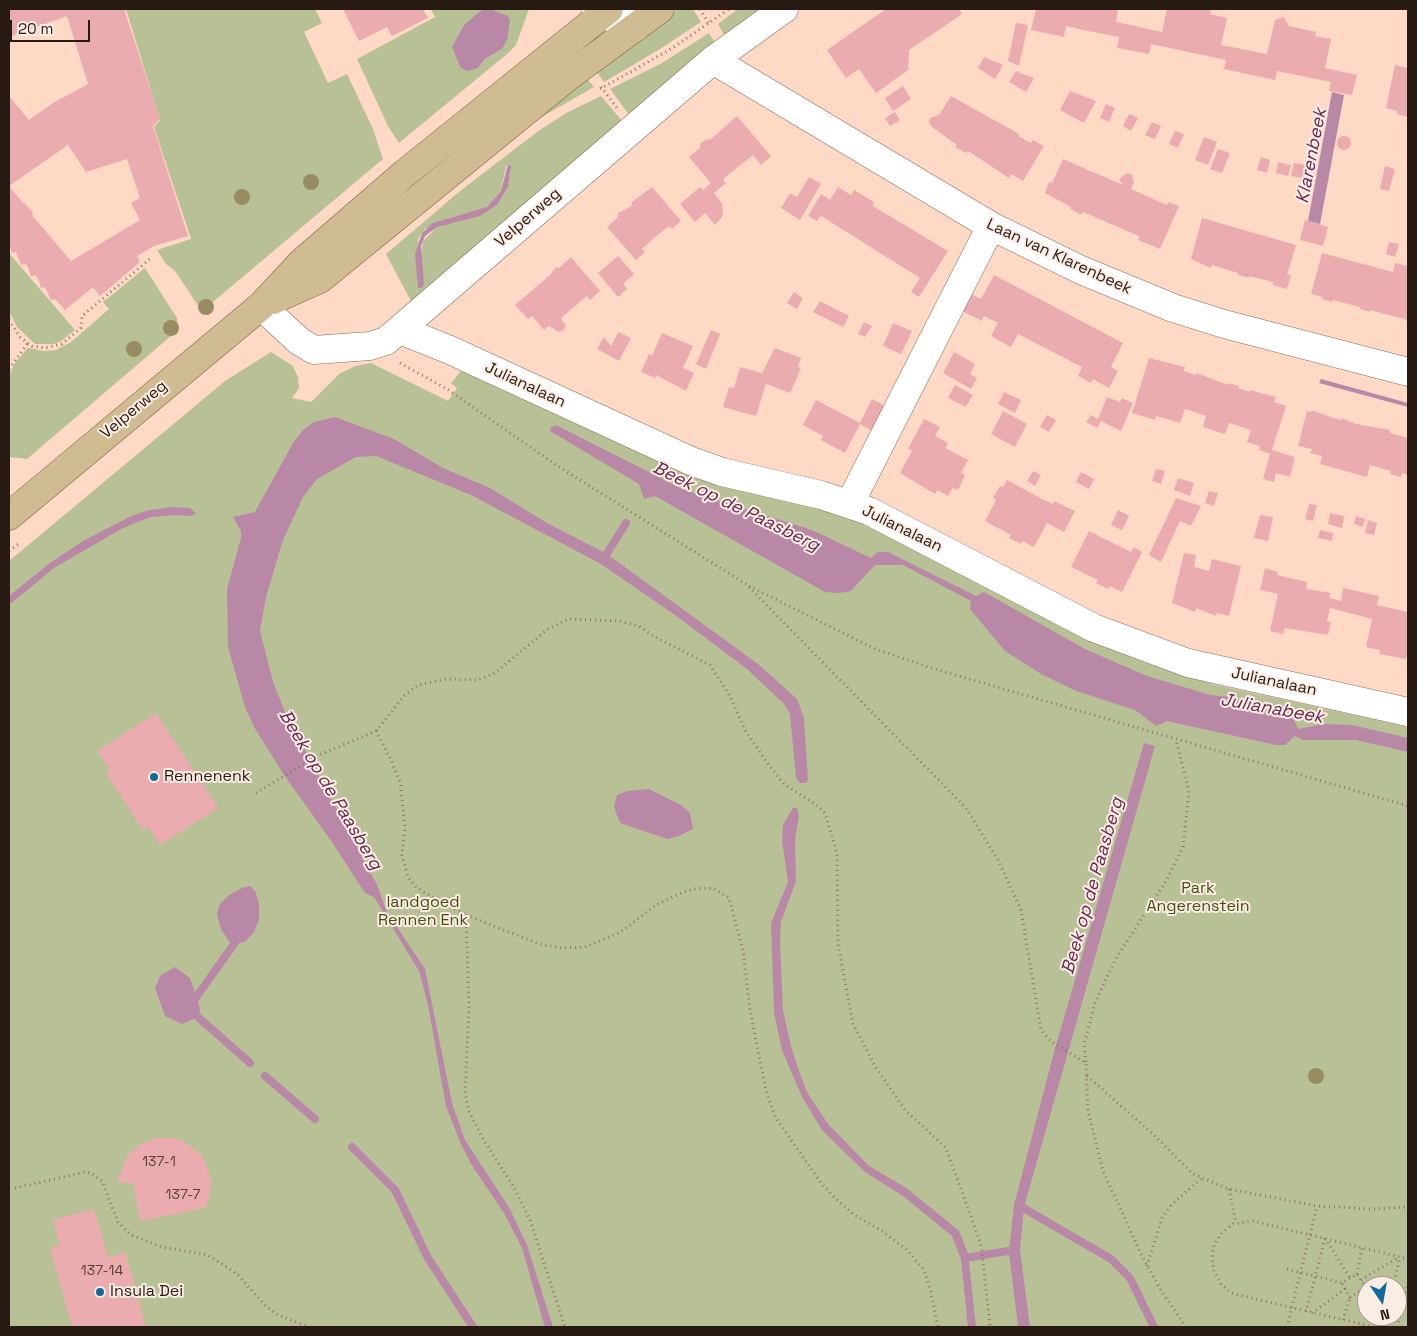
<!DOCTYPE html>
<html>
<head>
<meta charset="utf-8">
<style>
  body { margin:0 }
  #map { position:relative; width:1417px; height:1336px; overflow:hidden; background:#fed9c6; font-family:"Space Grotesk",sans-serif }
  canvas { display:block }
  .frame { position:absolute; inset:0; border:10px solid #271a13; pointer-events:none }
  .north { position:absolute; left:1357px; top:1276px; width:50px; height:50px; box-sizing:border-box; background:#fbece4; border:1px solid #a69890; border-radius:50%; rotate:168deg; font-size:14px; font-weight:700; line-height:20px; text-align:center; color:#271a13 }
  .north::after { content:''; display:block; margin:auto; width:18px; height:22px; background:#0f6999; clip-path:polygon(50% 0,100% 100%,50% 72%,0 100%) }
  .scale { position:absolute; left:10px; top:20px; width:80px; height:22px; box-sizing:border-box; border:2px solid #271a13; border-top:0; padding-left:6px; font-size:15px; line-height:18px; white-space:nowrap; color:#271a13; -webkit-text-stroke:4px #fbece4; paint-order:stroke }
</style>
</head>
<body>
<div id="map">
<canvas width="1417" height="1336"></canvas>
<div class="frame"></div>
<div class="north">N</div>
<div class="scale">20 m</div>
</div>
<script>
const context = document.querySelector('canvas').getContext('2d');
context.lineJoin = 'round';
function paint(path, color) {
  context.fillStyle = color;
  context.fill(path, 'evenodd');
}
function poly(rows) {
  const path = new Path2D();
  for (const r of rows) {
    if (r.length === 3) {
      path.moveTo(r[0] + r[2], r[1]);
      path.arc(r[0], r[1], r[2], 0, 2 * Math.PI);
      continue;
    }
    path.moveTo(r[0], r[1]);
    for (let i = 2; i < r.length; i += 2) path.lineTo(r[i], r[i + 1]);
  }
  return path;
}
function trace(path, color, width, dash) {
  context.strokeStyle = color;
  context.lineWidth = width;
  context.lineCap = dash ? 'butt' : 'round';
  context.setLineDash(dash || []);
  context.stroke(path);
}
function write(font, color, halo, rows, align = 'center') {
  context.font = font + ' "Space Grotesk",sans-serif';
  context.lineWidth = 4;
  context.setLineDash([]);
  context.textBaseline = 'middle';
  context.strokeStyle = halo;
  context.fillStyle = color;
  for (const [text, x, y, turn = 0] of rows) {
    context.save();
    context.translate(x, y);
    context.rotate((+turn || 0) * Math.PI / 180);
    context.textAlign = isNaN(turn) ? turn : align;
    if (halo) context.strokeText(text, 0, 0);
    context.fillText(text, 0, 0);
    context.restore();
  }
}
paint(poly([
  [126,9,315,9,322,23,304,32,328,83,347,74,373,129,383,159,208,306,198,305,195,301,175,271,166,264,157,250,191,239,154,127,160,120],
  [431,9,529,9,516,45,507,54,399,143,388,126,357,59,435,17],
  [456,41,502,49,485,59,478,68,460,67,452,47],
  [678,9,693,9,701,22,660,49,604,82,593,67],
  [738,9,766,9,726,38,718,24],
  [709,33,717,46,630,116,610,89,662,63],
  [585,76,594,87,526,126],
  [601,96,623,122,413,305,386,254,460,191,537,132,566,113],
  [510,164,510,175,497,205,437,227,423,241,421,256,418,239,425,229,450,218,473,213,487,207,501,191,506,166],
  [9,253,75,330,61,341,54,344,35,344,17,327,9,311],
  [145,268,177,318,178,330,27,459,9,457,9,377,14,364,28,348,44,351,56,350,71,342,109,309,103,302],
  [271,352,293,366,298,377,299,388,292,398,311,402,339,374,355,366,371,363,448,401,457,388,451,383,461,371,652,458,855,519,1083,637,1143,662,1212,684,1408,727,1408,1327,9,1327,9,561,225,381],
  [1367,1286,1397,1286,1397,1316,1367,1316]
]), '#b8c195');
paint(poly([
  [482,10,492,10,508,16,510,20,507,40,502,49,485,59,478,68,467,71,460,67,452,47,464,25],
  [1332,92,1344,95,1320,224,1308,221],
  [508,164,511,166,508,187,497,205,480,216,437,227,425,236,421,246,424,284,422,288,418,288,415,254,422,233,433,223,487,207,501,191],
  [1321,379,1408,403,1408,407,1319,383],
  [335,417,394,439,443,468,490,488,547,523,607,554,758,664,797,699,804,718,808,780,806,783,800,783,796,778,790,714,784,704,747,669,675,615,601,564,471,495,376,456,356,457,317,479,303,497,283,540,266,597,260,631,273,682,285,712,377,885,387,912,425,969,452,1103,465,1140,510,1209,527,1245,553,1327,546,1327,544,1324,522,1248,504,1213,471,1164,460,1142,446,1106,428,1005,419,971,374,897,365,893,332,842,284,775,254,727,245,707,228,647,227,589,241,538,241,531,233,517,255,512,293,443,303,430,314,422],
  [556,425,684,490,812,530,871,558,878,552,888,552,976,596,984,592,1085,649,1147,676,1210,695,1231,697,1232,695,1254,707,1287,715,1294,720,1298,729,1324,724,1352,725,1408,738,1408,752,1356,740,1303,740,1295,736,1285,745,1276,745,1167,721,1156,726,1135,710,1076,691,1041,674,1005,651,970,609,971,601,903,565,875,565,851,591,839,593,825,592,655,496,644,499,639,484,550,431,551,427],
  [174,507,190,508,196,513,192,516,175,515,151,517,123,528,54,568,9,605,9,596,50,563,83,541,131,516,149,510],
  [1144,743,1155,746,1024,1207,1020,1250,1030,1327,1018,1327,1009,1252,1014,1205,1054,1052],
  [649,789,681,805,690,813,693,829,679,836,667,839,620,823,614,807,617,795,628,791],
  [793,808,797,808,799,816,795,839,796,881,781,922,780,941,783,1011,791,1046,799,1071,807,1092,828,1124,869,1166,908,1189,959,1231,968,1253,976,1327,968,1327,961,1259,952,1236,903,1196,865,1172,822,1130,802,1097,782,1050,774,1013,771,923,788,882,782,841,783,825],
  [250,886,255,891,259,904,259,919,254,932,245,942,234,944,228,940,220,927,217,913,220,904,229,895,242,888],
  [175,967,190,978,200,1008,198,1017,182,1024,165,1016,155,988,160,976]
]), '#ba88a7');
trace(poly([
  [603,560,626,523],
  [237,934,234,944,190,1006,198,1017,250,1063],
  [265,1076,315,1119],
  [352,1147,395,1190,428,1258,473,1327],
  [1018,1205,1111,1259,1130,1278,1154,1327],
  [965,1258,1014,1250]
]), '#ba88a7', 8);
paint(poly([
  [9,9,124,9,160,119,153,126,188,236,154,246,137,256,140,262,100,296,93,287,65,310,55,299,51,300,45,287,41,288,38,278,35,275,31,277,28,267,26,264,21,265,16,252,12,253,9,243,9,186,24,204,25,203,33,213,32,215,71,261,140,220,131,203,140,198,127,159,86,172,68,145,9,186,9,96,29,120,53,103,88,84,67,16,9,37],
  [343,9,423,9,428,18,392,36,387,27,359,41],
  [886,9,959,9,962,14,909,50,908,70,876,93,859,69,846,78,827,50],
  [1036,9,1118,9,1116,22,1162,32,1167,9,1205,9,1211,10,1210,14,1227,18,1221,45,1267,54,1275,20,1284,17,1289,26,1316,32,1315,36,1331,39,1325,68,1357,75,1352,95,1329,91,1331,82,1277,71,1275,80,1224,69,1226,60,1151,44,1149,54,1117,48,1119,37,1083,30,1066,26,1064,37,1031,30],
  [1016,23,1028,25,1019,66,1008,61],
  [984,57,1003,65,995,79,978,68],
  [1395,65,1408,68,1408,117,1397,114,1398,111,1386,108],
  [1016,71,1034,78,1026,92,1009,82],
  [903,86,911,99,893,111,885,98],
  [1070,91,1096,101,1084,123,1060,110],
  [951,96,1019,134,1018,136,1031,143,1033,140,1044,146,1023,181,1011,174,1009,178,968,151,966,153,955,147,957,145,932,127,929,122,930,118,939,115],
  [1106,104,1115,108,1109,122,1100,118],
  [895,112,900,120,890,126,885,118],
  [1129,114,1138,118,1131,131,1123,126],
  [737,116,771,156,761,165,753,155,723,179,726,183,714,193,722,203,723,210,722,217,715,225,705,213,695,222,680,204,700,187,703,190,711,183,689,157,700,148,700,144,705,140,711,139],
  [1152,122,1161,126,1155,139,1145,135],
  [1175,131,1184,134,1178,148,1169,144],
  [1344,143,7],
  [1204,137,1217,142,1208,165,1195,160],
  [1218,149,1230,153,1222,173,1210,169],
  [1261,157,1270,160,1267,173,1257,170],
  [1063,159,1123,185,1119,179,1127,173,1132,175,1134,182,1131,189,1167,205,1168,202,1179,206,1160,249,1138,240,1139,236,1083,212,1081,215,1070,209,1071,207,1045,193,1049,182,1052,183],
  [1278,162,1291,165,1288,176,1276,173],
  [1294,163,1305,165,1302,178,1291,176],
  [1385,166,1395,169,1389,191,1380,189],
  [809,177,821,184,800,220,781,208,790,193,797,197],
  [652,187,681,221,672,229,669,226,655,237,642,249,645,252,636,260,607,227,618,217,618,213,627,209,632,205,632,202],
  [838,187,851,195,854,190,874,202,873,206,948,251,919,297,911,292,920,278,821,216,817,221,808,216,821,194,830,200],
  [1202,218,1296,245,1287,275,1291,275,1287,289,1273,285,1273,282,1249,276,1249,278,1238,275,1238,273,1212,265,1211,268,1191,259],
  [1305,220,1328,227,1323,246,1300,240],
  [1389,242,1399,244,1395,257,1386,254],
  [1322,253,1393,272,1395,263,1408,266,1408,322,1404,319,1370,310,1370,312,1360,309,1360,307,1333,300,1332,302,1322,299,1323,297,1311,294],
  [618,256,634,274,623,284,627,289,618,297,598,273],
  [571,257,600,291,590,300,587,296,561,318,566,326,563,331,559,332,549,326,544,330,532,316,528,319,515,305,550,275,556,267,559,268],
  [994,275,1123,343,1111,367,1118,371,1109,388,1093,379,1091,383,1078,376,1082,367,1018,334,1011,347,991,336,998,323,984,316,982,321,962,311,971,294,981,299],
  [794,292,803,298,797,309,787,303],
  [820,301,849,316,843,327,813,312],
  [864,322,872,326,865,337,858,334],
  [893,323,912,331,901,354,883,346],
  [711,330,720,334,706,369,696,364],
  [618,332,631,338,619,361,597,349,604,337,611,346],
  [662,333,693,346,683,368,694,373,686,391,656,375,655,378,641,372,649,354,652,356],
  [775,348,801,358,798,367,801,368,790,393,766,384,756,416,723,407,729,387,734,388,740,367,762,373],
  [954,352,975,364,970,374,977,378,971,389,943,373],
  [1149,358,1185,367,1184,371,1196,375,1197,373,1228,385,1228,383,1239,386,1238,388,1250,392,1250,390,1276,397,1274,402,1286,406,1272,450,1295,457,1290,477,1276,473,1274,482,1263,479,1270,454,1259,450,1260,446,1247,442,1251,430,1229,423,1225,434,1203,427,1206,416,1185,409,1180,423,1156,416,1155,420,1132,413],
  [955,385,973,395,966,407,948,398],
  [1004,392,1021,400,1015,413,998,404],
  [1107,397,1120,402,1122,398,1133,403,1121,431,1101,421,1097,428,1086,422,1091,415,1098,419],
  [872,399,889,408,876,433,860,424,845,453,821,440,823,436,803,425,816,400,860,423],
  [1312,410,1333,418,1342,420,1342,418,1356,424,1390,430,1390,433,1408,438,1408,475,1402,473,1401,477,1390,474,1391,471,1370,465,1367,477,1320,464,1322,456,1310,453,1312,449,1298,446,1307,411,1311,412],
  [1003,411,1027,424,1015,447,991,434],
  [1047,415,1056,420,1049,432,1040,427],
  [924,419,940,427,935,436,948,443,945,448,968,460,961,473,965,475,958,490,953,488,948,496,937,490,935,494,900,473,912,451,908,449],
  [1156,469,1165,471,1161,484,1152,481],
  [1033,471,1041,475,1035,486,1027,481],
  [1081,472,1094,479,1089,489,1076,482],
  [1178,478,1194,483,1190,496,1174,490],
  [1007,480,1044,500,1053,504,1054,501,1075,511,1064,532,1047,523,1034,547,1022,541,1021,544,1009,538,1011,535,985,521,996,500,993,498,1000,486,1003,487],
  [1209,491,1218,493,1214,506,1205,503],
  [1176,498,1201,506,1191,526,1180,521,1161,562,1149,555],
  [1309,504,1317,505,1313,521,1305,519],
  [1118,510,1129,516,1122,530,1111,525],
  [1330,513,1344,516,1342,528,1328,524],
  [1260,515,1273,517,1268,541,1254,538],
  [1356,516,1365,519,1363,527,1354,524],
  [1368,520,1377,523,1374,535,1365,533],
  [1320,530,1333,533,1332,541,1318,538],
  [1089,531,1131,552,1134,547,1142,552,1122,592,1110,586,1108,589,1096,583,1098,580,1071,567],
  [1184,553,1196,555,1194,567,1209,571,1212,559,1241,566,1229,616,1217,613,1216,616,1196,608,1195,612,1172,603],
  [1265,568,1278,572,1277,575,1307,582,1306,589,1331,593,1329,598,1341,601,1343,588,1379,596,1377,605,1408,612,1408,657,1406,656,1406,659,1379,654,1380,650,1366,647,1372,619,1330,608,1327,621,1331,622,1328,635,1285,628,1283,634,1270,631,1278,594,1260,590],
  [156,713,218,808,160,845,148,827,143,830,106,773,110,770,97,751],
  [155,1138,173,1138,183,1141,203,1157,211,1180,210,1195,205,1208,140,1221,133,1183,118,1182,119,1177,128,1155,140,1145],
  [94,1209,108,1258,125,1252,146,1327,72,1327,50,1248,60,1245,53,1220]
]), '#eaacaf');
const minor = poly([
  [596,9,601,14,636,27,633,9],
  [713,60,991,226,1081,270,1173,308,1224,324,1408,372],
  [261,306,299,341,314,350,370,346,386,341,713,60,784,9],
  [400,330,450,350,691,461,722,472,821,495,869,511,1094,628,1188,663,1408,712],
  [850,503,991,226]
]);
const major = poly([
  [273,300,320,279,569,76,660,9],
  [9,516,261,306,302,262,405,173,609,9]
]);
trace(minor, '#8c6b5a', 29);
trace(major, '#806637', 29);
trace(poly([
  [700,9,710,25],
  [601,87,617,108],
  [600,89,671,49,729,9],
  [9,320,20,337,32,346,44,348,62,344,81,328,82,316,150,259],
  [400,363,447,389,556,465,746,584,966,808,998,860,1021,910,1041,1030,1052,1042,1086,1063,1088,1111,1103,1171,1141,1254,1160,1289,1186,1327],
  [9,369,28,343],
  [9,551,21,542],
  [749,586,873,648,931,668,1408,806],
  [376,731,404,696,418,685,446,679,478,680,495,673,548,629,569,619,620,621,640,627,655,637,710,665,730,696,745,730,768,764,784,784,815,804,825,813,837,853,838,944,853,1024,875,1066,905,1110,946,1148,981,1244,990,1327],
  [256,793,319,755,376,731,391,760,400,782,405,825,402,855,408,877,417,888,466,915,469,1006,465,1094,469,1111,483,1139,515,1189,530,1220,565,1327],
  [466,915,539,944,562,948,585,947,619,933,656,905,679,894,693,889,713,888,729,898,743,950,750,1010,762,1071,767,1095,776,1118,821,1183,835,1198,853,1214,882,1231,907,1250,924,1270,931,1292,938,1327],
  [1086,1062,1084,1045,1095,1003,1115,960,1166,881,1183,847,1189,791,1176,740],
  [1087,1076,1153,1134,1193,1174,1229,1189,1317,1206,1371,1209,1408,1207],
  [15,1188,85,1172,91,1173,102,1181,118,1222,131,1235,162,1247,208,1255,237,1274,266,1306,278,1315,309,1327],
  [1229,1189,1236,1223],
  [1325,1238,1350,1278],
  [1147,1266,1162,1218,1172,1204,1202,1178],
  [1287,1269,1342,1283],
  [1357,1274,1362,1248],
  [1361,1280,1399,1257],
  [1393,1286,1400,1257],
  [1366,1288,1357,1274,1342,1283,1350,1297,1367,1288],
  [1359,1291,1367,1304],
  [1306,1312,1325,1238],
  [1312,1313,1345,1289],
  [1374,1316,1380,1327],
  [1343,1320,1350,1297],
  [1287,1327,1317,1206],
  [1374,1327,1231,1293,1221,1284,1214,1272,1212,1258,1214,1245,1222,1233,1233,1224,1253,1221,1408,1259],
  [1382,1327,1385,1316],
  [1397,1327,1408,1285]
]), '#8d7568', 3, [1, 4]);
trace(minor, '#fff', 28);
trace(major, '#d0bc93', 28);
context.fillStyle = '#988d62';
for (const [x, y] of [
  [311,182],
  [242,197],
  [206,307],
  [171,328],
  [134,349],
  [1316,1076]
]) {
  context.beginPath();
  context.arc(x, y, 8, 0, 2 * Math.PI);
  context.fill();
}
for (const [x, y, r, color] of [
  [154,777,5,"#0f6999"],
  [100,1292,5,"#0f6999"]
]) {
  const dot = new Path2D();
  dot.arc(x, y, r, 0, 2 * Math.PI);
  context.fillStyle = color;
  context.fill(dot);
  trace(dot, '#fbece4', 2);
}
write('14px', '#583e3a', null, [
  ["137-1",159,1162],
  ["137-7",183,1195],
  ["137-14",102,1271]
]);
write('16px', '#271a13', '#fbece4', [
  ["Velperweg",528,218,-41],
  ["Laan van Klarenbeek",1059,257,25],
  ["Julianalaan",525,385,25],
  ["Velperweg",134,410,-40],
  ["Julianalaan",902,529,26],
  ["Julianalaan",1274,682,12]
]);
write('16px', '#271a13', '#fbece4', [
  ["Rennenenk",164,777],
  ["Insula Dei",110,1292]
], 'left');
write('16px', '#454e11', '#fbece4', [
  ["Park",1198,889],
  ["Angerenstein",1198,907],
  ["landgoed",423,903],
  ["Rennen Enk",423,921]
]);
write('italic 18px', '#652851', '#fbece4', [
  ["Klarenbeek",1312,156,-79],
  ["Beek op de Paasberg",736,507,26],
  ["Julianabeek",1272,709,10],
  ["Beek op de Paasberg",330,790,59],
  ["Beek op de Paasberg",1093,886,-74]
]);
</script>
</body>
</html>
